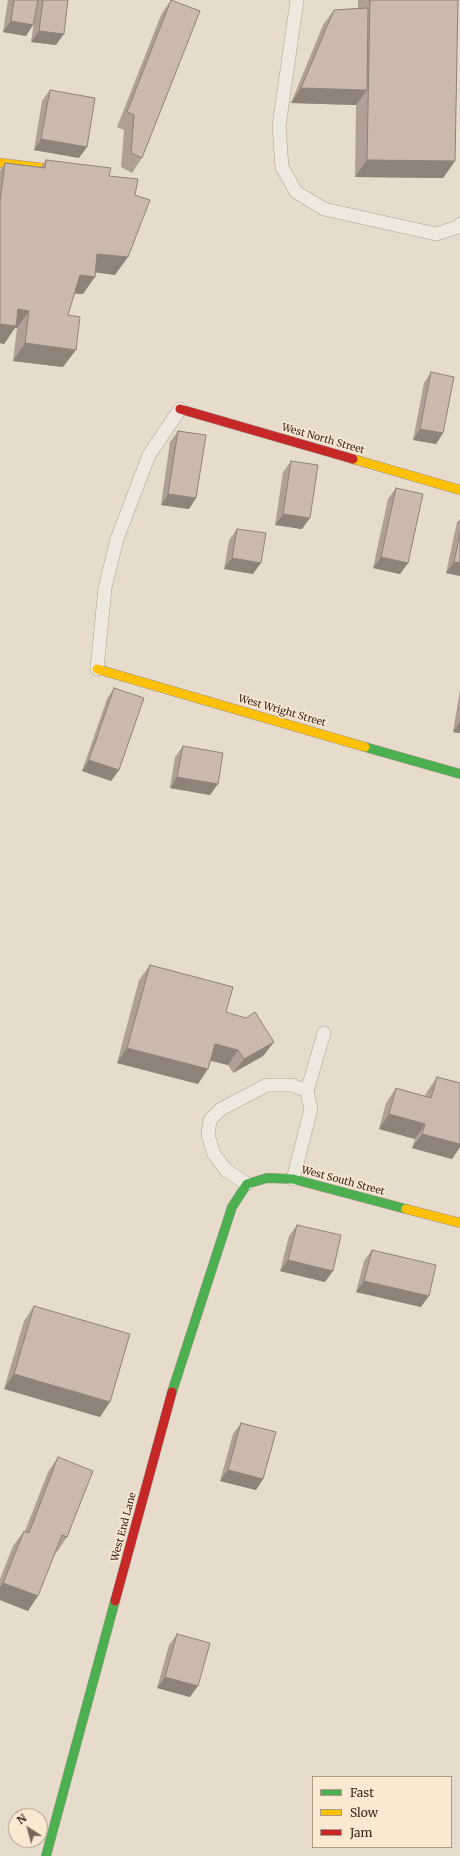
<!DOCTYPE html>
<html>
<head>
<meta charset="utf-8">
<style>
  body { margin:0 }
  #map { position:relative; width:460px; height:1856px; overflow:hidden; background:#e7dccc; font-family:Merriweather,serif }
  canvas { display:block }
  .legend { position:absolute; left:312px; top:1776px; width:140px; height:72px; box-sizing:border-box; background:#f9e8d2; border:1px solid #ad9b89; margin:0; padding:5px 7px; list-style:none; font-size:12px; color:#3c271c }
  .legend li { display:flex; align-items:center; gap:8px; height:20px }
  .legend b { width:20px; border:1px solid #ad9b89 }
  .north { position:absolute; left:8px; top:1808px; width:40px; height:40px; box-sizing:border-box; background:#f9e8d2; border:1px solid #ad9b89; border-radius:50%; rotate:324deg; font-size:11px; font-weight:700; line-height:16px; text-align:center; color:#3c271c }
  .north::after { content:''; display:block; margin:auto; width:14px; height:18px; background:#78665a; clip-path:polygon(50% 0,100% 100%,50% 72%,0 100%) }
</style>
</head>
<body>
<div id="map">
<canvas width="460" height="1856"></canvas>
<ul class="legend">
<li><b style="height:5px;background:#4caf50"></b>Fast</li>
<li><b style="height:5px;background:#ffc107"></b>Slow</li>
<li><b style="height:5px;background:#c62828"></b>Jam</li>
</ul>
<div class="north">N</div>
</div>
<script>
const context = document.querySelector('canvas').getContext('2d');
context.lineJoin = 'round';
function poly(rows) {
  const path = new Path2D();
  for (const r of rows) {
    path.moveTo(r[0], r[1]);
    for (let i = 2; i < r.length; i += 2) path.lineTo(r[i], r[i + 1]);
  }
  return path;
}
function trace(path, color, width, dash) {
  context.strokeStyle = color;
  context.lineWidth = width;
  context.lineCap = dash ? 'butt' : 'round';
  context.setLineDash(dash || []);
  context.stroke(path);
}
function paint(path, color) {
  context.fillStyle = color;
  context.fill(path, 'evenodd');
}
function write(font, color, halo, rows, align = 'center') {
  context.font = font + ' Merriweather,serif';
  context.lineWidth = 3.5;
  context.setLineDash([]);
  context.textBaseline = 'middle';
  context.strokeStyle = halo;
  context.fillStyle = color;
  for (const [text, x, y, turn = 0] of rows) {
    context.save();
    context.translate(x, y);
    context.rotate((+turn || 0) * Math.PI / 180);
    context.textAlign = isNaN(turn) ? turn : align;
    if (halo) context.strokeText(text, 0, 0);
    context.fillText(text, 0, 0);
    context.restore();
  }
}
const lane = poly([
  [297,0,279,126,282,167,296,192,324,209,436,234,458,227,460,224],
  [97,669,105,588,117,539,149,455,180,409],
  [293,1179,311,1109,307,1091,324,1033],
  [247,1184,226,1170,214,1154,208,1135,210,1120,221,1109,267,1085,292,1085,307,1091]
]);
const fast = poly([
  [365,747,460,774],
  [172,1392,232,1207,247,1184,267,1178,293,1179,406,1209],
  [46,1856,115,1601]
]);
const slow = poly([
  [0,163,52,169],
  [353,459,460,490],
  [97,669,365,747],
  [406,1209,460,1223]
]);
const jam = poly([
  [180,409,353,459],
  [115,1601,172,1392]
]);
trace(lane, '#aca196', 14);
trace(fast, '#9c9086', 10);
trace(slow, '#9c9086', 10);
trace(jam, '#9c9086', 10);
trace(lane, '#efe8df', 13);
trace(fast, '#4caf50', 9);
trace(slow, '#ffc107', 9);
trace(jam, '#c62828', 9);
paint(poly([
  [8,0,68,0,56,45,31,42,34,22,26,36,3,32],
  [171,0,142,158,132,173,121,167,124,130,117,127,161,15],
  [358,0,458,0,455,161,443,178,355,177,356,105,291,103,323,25,334,10,358,8],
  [50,90,79,158,34,150,42,101],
  [46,160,109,176,115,275,95,272,83,294,74,293,68,315,63,367,13,361,17,328,15,328,4,344,0,343,0,170,5,163,41,167],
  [431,372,443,433,436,444,413,440,424,383],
  [178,431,196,498,189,509,161,505,170,442],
  [291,461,302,529,275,525,283,472],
  [396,488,408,563,400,574,373,568,388,499],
  [460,519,460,576,446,573,457,522],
  [237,529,253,574,224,569,229,540],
  [114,688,119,770,111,781,82,771,107,699],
  [460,690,460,733,453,732],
  [183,746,210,795,170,788,175,757],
  [150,965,274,1042,263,1056,233,1073,228,1065,211,1061,198,1084,117,1063,139,980],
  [437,1077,460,1083,460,1147,452,1159,412,1148,415,1139,379,1129,386,1103,396,1088,425,1096,427,1092],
  [297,1225,325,1282,280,1271,289,1236],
  [372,1250,421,1307,356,1292,364,1261],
  [34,1306,100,1417,4,1389,24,1321],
  [241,1423,263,1479,256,1490,220,1481,233,1434],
  [58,1457,67,1537,57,1552,56,1552,28,1611,0,1600,0,1579,13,1546,24,1531,25,1531,48,1472],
  [177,1634,190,1697,157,1688,169,1645]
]), '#af9f95');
paint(poly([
  [11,21,33,25,26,36,3,32],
  [39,31,64,34,56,45,31,42],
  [301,88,367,90,356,105,291,103],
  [41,139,87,147,79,158,34,150],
  [367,160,455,161,443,178,355,177],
  [97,254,128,257,115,275,85,271],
  [80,275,95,277,83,294,67,293],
  [18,309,29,311,17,328,15,328,4,344,0,343,0,324],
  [25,343,76,350,63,367,13,361],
  [420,429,443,433,436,444,413,440],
  [168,494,196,498,189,509,161,505],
  [283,514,310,518,302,529,275,525],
  [381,557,408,563,400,574,373,568],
  [232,558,261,563,253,574,224,569],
  [454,562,460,563,460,576,446,573],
  [460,722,460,733,453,732],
  [89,760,119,770,111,781,82,771],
  [177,777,218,784,210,795,170,788],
  [274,1042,263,1056,233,1073,244,1059],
  [215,1044,238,1050,228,1065,205,1059],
  [127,1048,208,1069,198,1084,117,1063],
  [389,1114,425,1124,415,1139,379,1129],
  [422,1134,460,1144,460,1147,452,1159,412,1148],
  [288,1260,333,1271,325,1282,280,1271],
  [364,1281,429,1296,421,1307,356,1292],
  [14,1374,110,1402,100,1417,4,1389],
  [228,1470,263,1479,256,1490,220,1481],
  [3,1583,38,1596,28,1611,0,1600,0,1587],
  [165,1677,198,1686,190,1697,157,1688]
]), '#8e8279');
const building = poly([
  [14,0,38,0,33,25,11,21,14,0],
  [43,0,68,0,64,34,39,31,43,0],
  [171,0,200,11,142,158,131,153,134,115,127,112,171,0],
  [370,0,458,0,455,161,367,160,370,0],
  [368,8,367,90,301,88,334,10,368,8],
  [50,90,95,98,87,147,41,139,50,90],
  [46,160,111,168,109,176,138,179,135,195,150,200,128,257,97,254,95,277,80,275,68,315,80,317,76,350,25,343,29,311,18,309,16,326,0,324,0,201,5,163,45,168,46,160],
  [431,372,454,377,443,433,420,429,431,372],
  [178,431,206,435,196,498,168,494,178,431],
  [291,461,318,465,310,518,283,514,291,461],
  [396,488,423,494,408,563,381,557,396,488],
  [237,529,266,533,261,563,232,558,237,529],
  [460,533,460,563,454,562,460,533],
  [114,688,144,698,119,770,89,760,114,688],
  [183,746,223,753,218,784,177,777,183,746],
  [150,965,233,987,226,1012,246,1018,255,1012,274,1042,244,1059,238,1050,215,1044,208,1069,127,1048,150,965],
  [437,1077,460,1083,460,1144,422,1134,425,1124,389,1114,396,1088,431,1098,437,1077],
  [297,1225,341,1235,333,1271,288,1260,297,1225],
  [372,1250,436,1265,429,1296,364,1281,372,1250],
  [34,1306,130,1334,110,1402,14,1374,34,1306],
  [241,1423,276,1432,263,1479,228,1470,241,1423],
  [58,1457,93,1471,67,1537,62,1535,38,1596,3,1583,24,1531,29,1533,58,1457],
  [177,1634,210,1643,198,1686,165,1677,177,1634]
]);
paint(building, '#cbb9ad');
trace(building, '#8e8279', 1);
write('10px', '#3c271c', '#f9e8d2', [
  ["West North Street",323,439,16],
  ["West Wright Street",282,711,16],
  ["West South Street",343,1181,15],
  ["West End Lane",124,1527,-75]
]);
</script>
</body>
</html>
